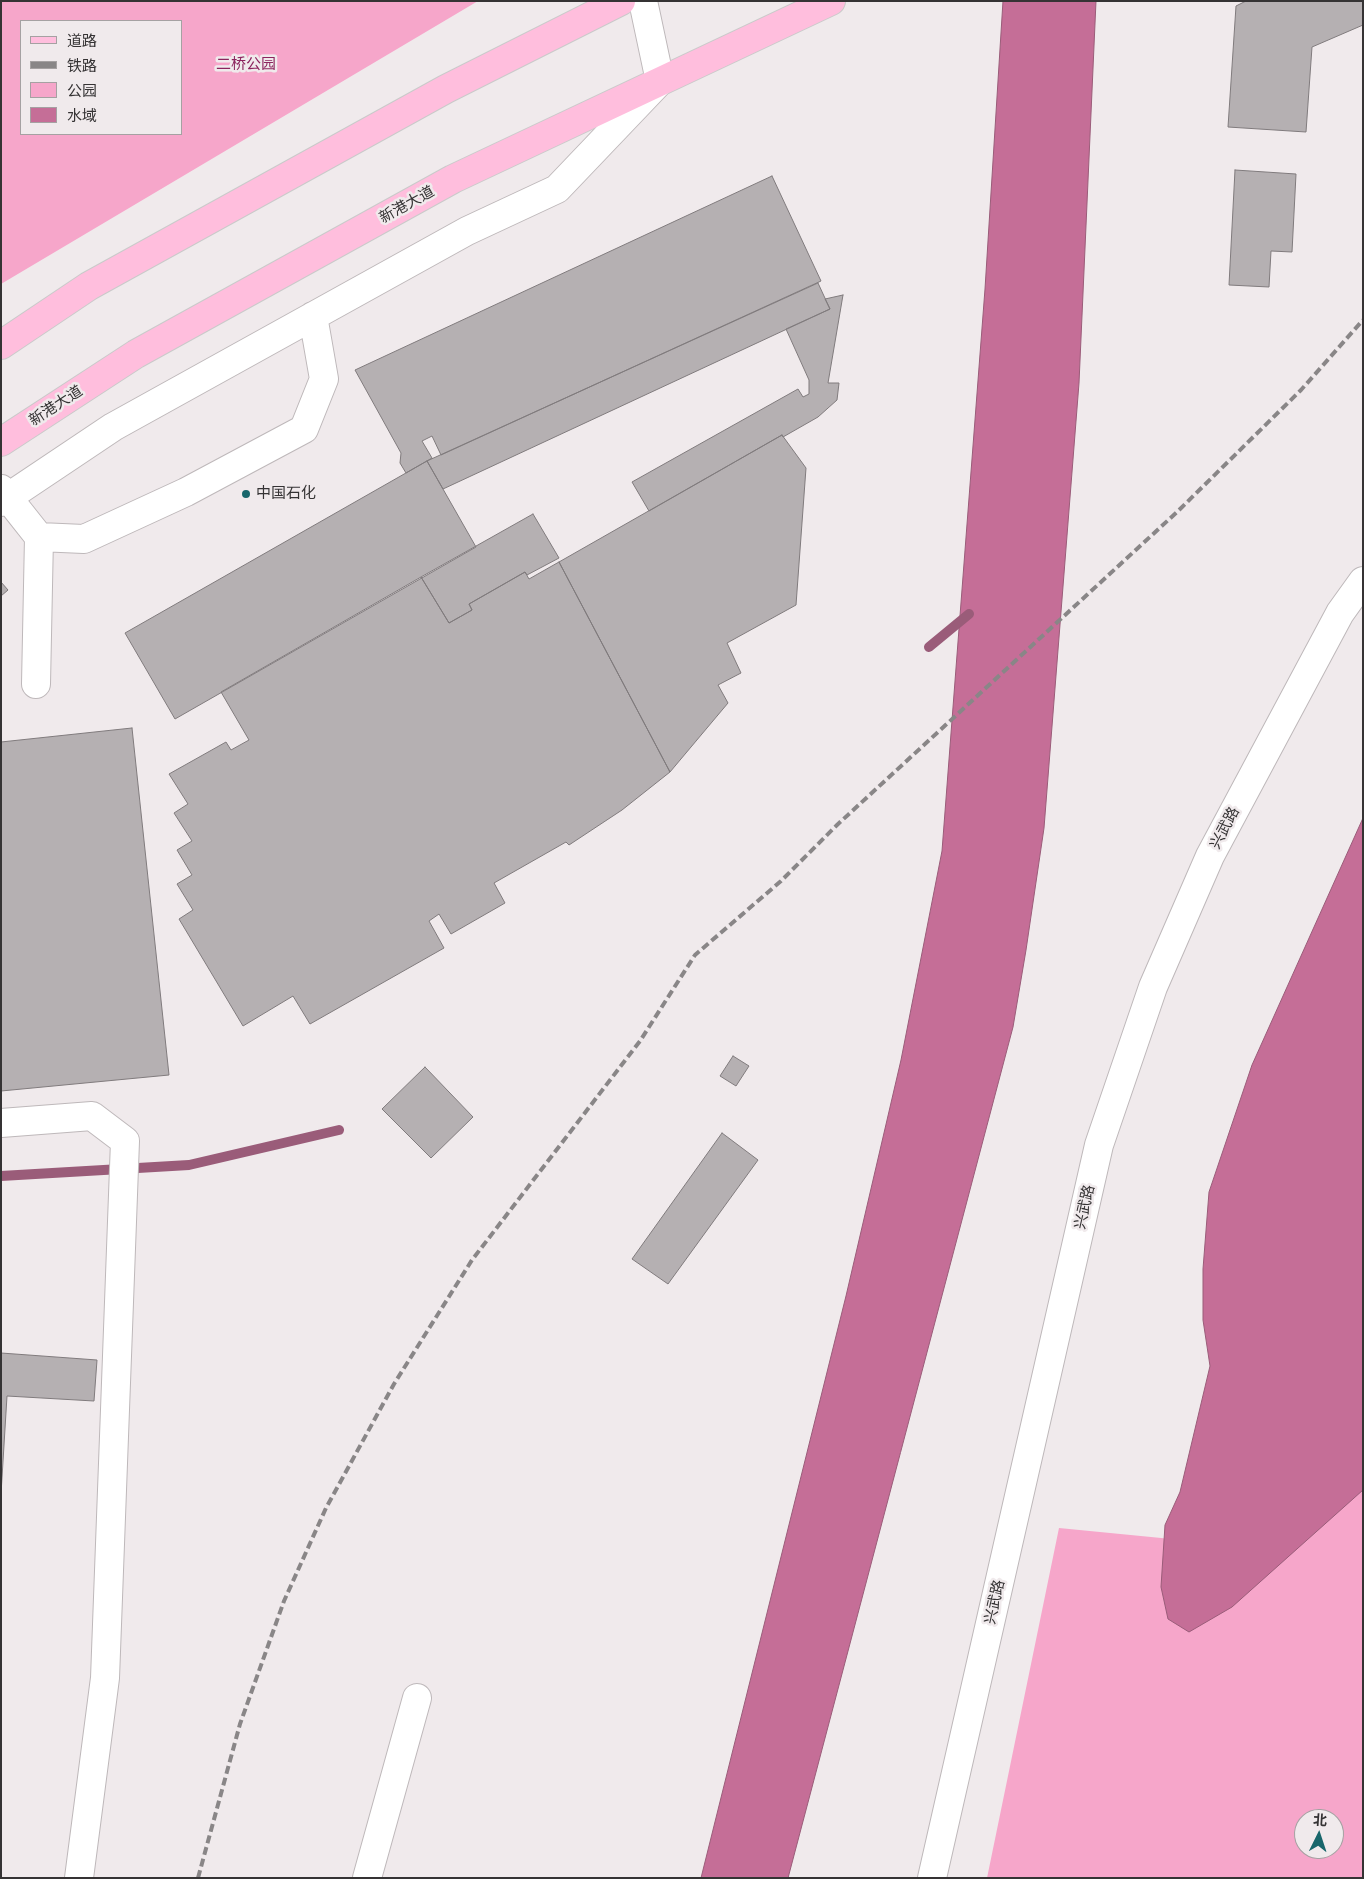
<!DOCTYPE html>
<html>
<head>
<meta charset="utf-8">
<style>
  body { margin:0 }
  #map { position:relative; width:1364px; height:1879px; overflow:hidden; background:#f0eaec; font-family:"PT Sans","Noto Sans SC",sans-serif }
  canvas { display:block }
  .frame { position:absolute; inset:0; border:2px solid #353334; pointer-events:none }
  .legend { position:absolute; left:20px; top:20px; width:162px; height:115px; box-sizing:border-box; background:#f0eaec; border:1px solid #a5a1a2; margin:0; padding:6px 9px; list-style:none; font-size:15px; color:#353334 }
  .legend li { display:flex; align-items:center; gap:10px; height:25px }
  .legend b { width:25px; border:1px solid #a5a1a2 }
  .north { position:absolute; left:1294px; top:1809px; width:50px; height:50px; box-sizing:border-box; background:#f0eaec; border:1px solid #a5a1a2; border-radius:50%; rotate:4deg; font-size:14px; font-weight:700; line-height:20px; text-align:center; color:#353334 }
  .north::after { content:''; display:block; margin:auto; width:18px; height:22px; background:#18666b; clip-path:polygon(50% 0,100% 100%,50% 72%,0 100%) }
</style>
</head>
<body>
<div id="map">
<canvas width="1364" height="1879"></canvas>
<div class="frame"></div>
<ul class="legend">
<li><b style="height:6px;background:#ffbedd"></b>道路</li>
<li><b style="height:6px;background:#898687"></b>铁路</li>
<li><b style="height:14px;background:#f6a6ca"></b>公园</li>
<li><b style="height:14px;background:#c56e97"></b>水域</li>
</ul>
<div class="north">北</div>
</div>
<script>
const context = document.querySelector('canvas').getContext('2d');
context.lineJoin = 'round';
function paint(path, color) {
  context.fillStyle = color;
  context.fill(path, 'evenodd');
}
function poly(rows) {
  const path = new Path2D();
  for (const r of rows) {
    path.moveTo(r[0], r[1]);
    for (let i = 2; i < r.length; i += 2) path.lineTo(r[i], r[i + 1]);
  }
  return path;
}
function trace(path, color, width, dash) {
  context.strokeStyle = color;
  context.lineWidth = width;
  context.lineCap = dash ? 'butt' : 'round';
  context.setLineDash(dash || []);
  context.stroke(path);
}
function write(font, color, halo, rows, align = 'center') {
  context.font = font + ' "PT Sans","Noto Sans SC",sans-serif';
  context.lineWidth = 5;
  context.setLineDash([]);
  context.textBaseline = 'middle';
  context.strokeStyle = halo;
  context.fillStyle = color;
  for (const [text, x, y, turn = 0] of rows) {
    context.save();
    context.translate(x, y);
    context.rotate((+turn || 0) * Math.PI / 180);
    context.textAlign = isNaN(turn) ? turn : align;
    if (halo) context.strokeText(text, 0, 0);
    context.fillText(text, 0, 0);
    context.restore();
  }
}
paint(poly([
  [1,1,478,1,1,284],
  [21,21,181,21,181,134,21,134],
  [1363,1455,1363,1878,987,1878,1059,1528,1243,1546],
  [1304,1819,1334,1819,1334,1849,1304,1849]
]), '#f6a6ca');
const water = poly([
  [1003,1,1096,1,1079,383,1044,828,1026,950,1013,1027,788,1878,701,1878,846,1296,901,1060,942,851,985,289,1003,1],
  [1363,818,1363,1490,1232,1607,1189,1632,1168,1619,1161,1587,1165,1525,1180,1492,1210,1366,1203,1320,1203,1269,1209,1192,1252,1065,1363,818]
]);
paint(water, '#c56e97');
trace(water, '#9a5c79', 1);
trace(poly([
  [929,647,969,614],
  [1,1176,189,1165,339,1130]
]), '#9a5c79', 10);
const building = poly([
  [1246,1,1363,1,1363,25,1312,47,1306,132,1228,127,1236,6,1246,1],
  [1235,170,1296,174,1292,252,1271,251,1269,287,1229,285,1235,170],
  [772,176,821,281,441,455,432,436,422,441,432,458,406,473,400,463,401,453,355,370,772,176],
  [818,283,830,309,443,489,427,461,818,283],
  [843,295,828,383,839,383,837,400,818,417,783,437,782,435,649,511,632,482,798,389,803,397,809,394,809,380,786,329,830,309,825,299,843,295],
  [782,435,806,468,796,605,727,643,741,673,718,685,728,703,670,772,559,562,782,435],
  [427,461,476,547,175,719,125,633,427,461],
  [533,514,559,558,527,575,525,572,469,604,472,610,449,623,421,577,533,514],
  [559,562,670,772,622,810,569,845,566,842,494,883,505,903,451,934,439,914,429,921,444,948,310,1024,293,996,243,1026,179,919,193,910,177,884,192,875,177,850,192,841,174,813,188,804,169,774,226,742,231,750,249,740,221,692,421,577,449,623,472,610,469,604,525,572,529,579,559,562],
  [1,582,8,590,1,596,1,582],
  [132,728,169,1075,1,1091,1,742,132,728],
  [733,1056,749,1066,736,1086,720,1076,733,1056],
  [425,1067,473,1117,431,1158,382,1109,425,1067],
  [722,1133,758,1160,668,1284,632,1259,722,1133],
  [1,1353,97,1360,94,1401,7,1396,1,1494,1,1353]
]);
paint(building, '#b5b0b2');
trace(building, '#807b7d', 1);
const minor = poly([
  [1,489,39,537,84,539,186,492,304,429,324,379,313,316],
  [1,502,113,427,467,231,557,189,660,81,643,1],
  [36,684,39,537],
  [1,1123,92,1116,125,1141,105,1678,79,1878],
  [367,1878,417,1698],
  [932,1878,1099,1145,1153,987,1210,856,1340,613,1363,581]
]);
const major = poly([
  [1,345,89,286,446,89,621,1],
  [1,442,136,354,453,179,831,1]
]);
trace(minor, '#beb8ba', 30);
trace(major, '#cacaca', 30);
trace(minor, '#fff', 28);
trace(major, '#ffbedd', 28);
trace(poly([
  [198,1878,240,1724,284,1601,326,1508,394,1384,472,1260,640,1041,695,955,781,881,837,825,1177,512,1301,390,1363,320]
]), '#898687', 4, [8, 4]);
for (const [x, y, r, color] of [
  [246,494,5,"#18666b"]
]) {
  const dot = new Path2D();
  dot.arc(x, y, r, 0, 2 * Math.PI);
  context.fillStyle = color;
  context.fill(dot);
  trace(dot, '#f0eaec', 2);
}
write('15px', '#8c245e', '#f0eaec', [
  ["二桥公园",246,65]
]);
write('15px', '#353334', '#f0eaec', [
  ["新港大道",407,205,-29],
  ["新港大道",56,406,-33],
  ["兴武路",1225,828,-62],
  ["兴武路",1085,1207,-77],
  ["兴武路",995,1602,-77]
]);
write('15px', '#353334', '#f0eaec', [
  ["中国石化",256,494]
], 'left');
</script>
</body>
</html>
